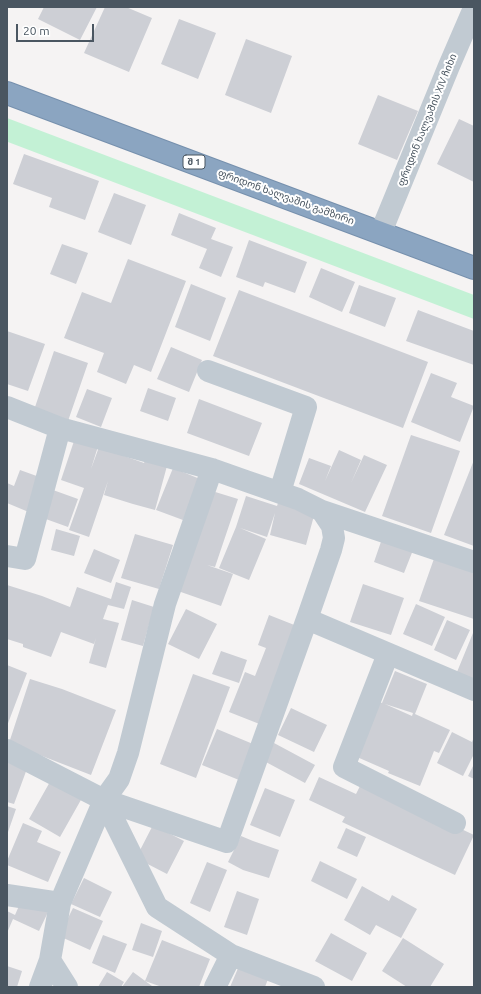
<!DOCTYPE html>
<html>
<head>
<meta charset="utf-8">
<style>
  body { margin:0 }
  #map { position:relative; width:481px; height:994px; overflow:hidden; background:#f5f3f3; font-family:Ubuntu,sans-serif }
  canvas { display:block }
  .frame { position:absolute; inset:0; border:8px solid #4a5661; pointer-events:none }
  .scale { position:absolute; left:16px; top:24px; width:78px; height:18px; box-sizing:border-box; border:2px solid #4a5661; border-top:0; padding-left:5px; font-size:12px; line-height:14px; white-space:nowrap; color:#4a5661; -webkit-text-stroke:3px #fff; paint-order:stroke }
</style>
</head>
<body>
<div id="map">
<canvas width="481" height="994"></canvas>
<div class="frame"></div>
<div class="scale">20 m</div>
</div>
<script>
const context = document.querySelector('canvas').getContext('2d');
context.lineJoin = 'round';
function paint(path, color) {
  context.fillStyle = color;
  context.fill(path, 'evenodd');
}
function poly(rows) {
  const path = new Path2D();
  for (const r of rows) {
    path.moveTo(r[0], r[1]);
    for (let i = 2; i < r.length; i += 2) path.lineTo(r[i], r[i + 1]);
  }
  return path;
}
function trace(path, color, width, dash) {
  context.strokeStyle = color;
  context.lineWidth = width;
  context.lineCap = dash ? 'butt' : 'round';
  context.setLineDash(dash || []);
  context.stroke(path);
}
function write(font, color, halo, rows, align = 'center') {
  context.font = font + ' Ubuntu,"Noto Sans Georgian",sans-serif';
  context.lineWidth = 4;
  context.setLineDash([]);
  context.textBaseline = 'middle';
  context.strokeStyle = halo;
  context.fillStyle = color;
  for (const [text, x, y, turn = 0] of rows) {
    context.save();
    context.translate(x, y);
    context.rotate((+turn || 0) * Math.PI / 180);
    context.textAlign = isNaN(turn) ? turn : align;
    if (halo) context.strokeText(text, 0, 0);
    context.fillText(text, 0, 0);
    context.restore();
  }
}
paint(poly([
  [7,118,474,295,474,319,8,142]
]), '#c3f1d5');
paint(poly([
  [44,7,97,7,80,40,38,19],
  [105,7,126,7,152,18,129,72,84,53],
  [179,19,216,33,198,79,161,64],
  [246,39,292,56,271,113,225,95],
  [378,95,418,111,397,160,358,144],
  [459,119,474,126,474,182,437,164],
  [24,154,99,181,85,220,49,207,52,198,13,184],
  [114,193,146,205,131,245,98,232],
  [179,213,216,228,211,239,233,247,221,277,199,268,207,249,171,235],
  [249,240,307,262,295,293,265,282,263,287,236,277],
  [62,244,88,253,76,284,50,274],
  [128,259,186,281,151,372,134,365,126,384,97,372,104,353,64,338,82,292,111,303],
  [321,268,355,282,342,312,309,297],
  [191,284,226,298,210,341,175,327],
  [359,285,396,298,385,327,349,313],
  [239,290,428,362,403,428,213,356],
  [418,310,474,331,474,365,406,341],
  [7,331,45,344,28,391,7,384],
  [171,347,202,360,189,392,157,379],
  [54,351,88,363,68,421,34,410],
  [431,373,457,383,451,397,474,406,460,442,411,422],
  [148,388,176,398,168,421,140,411],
  [87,389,112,398,101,427,76,417],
  [199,399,262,423,249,456,187,433],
  [76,435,99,443,91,469,99,447,144,463,145,460,167,466,155,510,133,504,104,495,108,481,89,537,69,530,84,488,61,480],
  [411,435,460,451,431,533,382,516],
  [339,450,361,460,351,483,364,455,387,465,365,512,299,484,309,458,331,466,325,481],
  [474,460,474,546,444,535],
  [173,468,200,479,183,520,156,510],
  [20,470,45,479,31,513,7,503,7,483,14,486],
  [53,490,78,499,68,527,43,518],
  [212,491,238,499,215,567,207,565,233,574,221,606,178,591],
  [246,496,277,506,278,503,315,512,306,545,270,535,275,513,267,537,240,528,266,539,249,580,219,568,236,527],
  [56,529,80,536,74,556,51,550],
  [384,533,415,545,404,573,374,562],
  [135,534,173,545,159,589,121,578],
  [94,549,120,560,111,583,84,573],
  [436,553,474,565,474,619,419,601],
  [116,582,131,587,124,609,108,605,103,619,119,623,106,668,89,663,96,638,94,644,61,632,51,657,23,647,23,644,7,639,7,585,42,596,70,607,77,587,111,599],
  [363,584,404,598,391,635,350,622],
  [132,600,154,607,143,646,121,640],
  [416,604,445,617,432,646,403,634],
  [186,609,217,624,199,659,168,644],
  [269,615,302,628,262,725,229,712,245,672,255,676,266,648,258,645],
  [447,620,470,630,456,660,434,650],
  [473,633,474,634,474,679,457,672],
  [221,651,247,660,239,683,212,674],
  [7,665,27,673,7,726],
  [395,671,427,684,415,714,450,730,439,753,434,751,420,786,388,773,389,771,357,757,377,701,382,703],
  [385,704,413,713,412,716],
  [193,674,230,687,196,778,160,764],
  [30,679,62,689,116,710,91,775,37,754,8,746],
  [291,708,327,725,314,752,278,735],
  [217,729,253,744,239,780,202,765],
  [452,732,472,742,474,737,474,754,463,776,437,763],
  [274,743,315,765,305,783,264,761],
  [7,758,28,766,14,804,7,802],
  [474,764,474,779,468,776],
  [319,777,356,794,362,782,474,835,455,875,342,822,345,817,309,800],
  [51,780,82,798,60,837,29,819],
  [265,788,295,800,280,837,250,825],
  [7,806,16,809,7,835],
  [23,823,42,831,37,842,61,852,48,882,7,865,7,861],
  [153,825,184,841,167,874,136,858],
  [346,828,366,837,357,857,337,848],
  [241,836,253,841,279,850,269,878,243,870,228,862],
  [320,861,357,879,347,899,311,881],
  [207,862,227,870,210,912,190,903],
  [84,878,112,892,100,917,71,904],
  [362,886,389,901,392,895,417,909,401,938,376,925,370,935,344,920],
  [237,891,259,899,247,935,224,927],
  [22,899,49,910,39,931,13,919,7,933,7,911,15,915],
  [73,908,103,921,90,950,59,936],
  [141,923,162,931,153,957,132,950],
  [331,933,367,953,352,981,315,961],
  [103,935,127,944,115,973,92,963],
  [403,938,444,964,430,987,407,987,382,971],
  [162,940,210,959,199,987,162,987,145,981],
  [242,959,271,971,265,987,230,987],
  [7,966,22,971,17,987,7,987],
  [107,972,124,982,121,987,98,987],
  [133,972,152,986,155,987,122,987]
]), '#cdcfd5');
const highway = poly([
  [7,93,474,268]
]);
trace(highway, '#7690ad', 24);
trace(poly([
  [381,232,449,66,474,8],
  [208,371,306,407,280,492],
  [7,407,60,428,212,469,246,481,298,499,322,511,332,526,334,538,331,550,307,619,474,690],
  [322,511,474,562],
  [7,556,25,559,60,428],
  [388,654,344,767,455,823],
  [7,750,104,800,227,842,307,619],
  [104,800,157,907,231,955,314,987],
  [7,895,60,903],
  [50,960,67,987],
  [40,987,50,960,60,903,104,800,119,779,128,753,165,604,212,469],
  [215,987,231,955]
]), '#c1cad2', 22);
trace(highway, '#8ba5c1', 22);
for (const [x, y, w] of [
  [194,162,22]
]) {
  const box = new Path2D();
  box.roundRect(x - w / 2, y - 7, w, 14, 3);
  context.fillStyle = '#fff';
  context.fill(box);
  trace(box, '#4a5661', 1);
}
write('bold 9px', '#4a5661', null, [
  ["შ 1",194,162]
]);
write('10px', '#4a5661', '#fff', [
  ["ფრიდონ ხალვაშის XIV ჩიხი",427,120,-68],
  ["ფრიდონ ხალვაშის გამზირი",286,197,20]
]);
</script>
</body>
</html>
